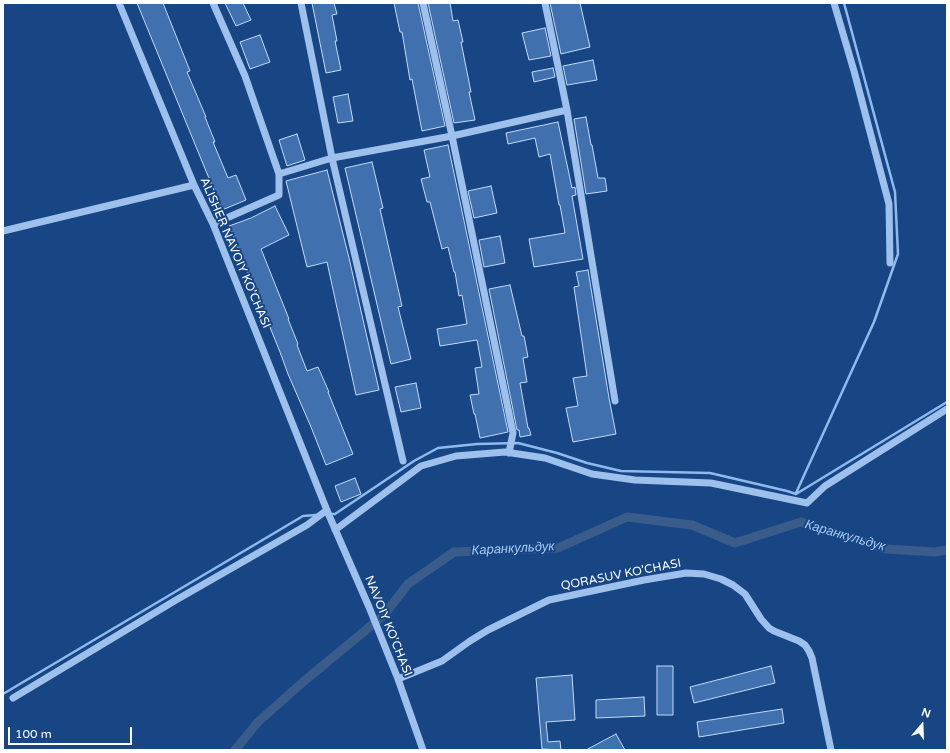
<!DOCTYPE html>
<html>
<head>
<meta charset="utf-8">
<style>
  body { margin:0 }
  #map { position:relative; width:950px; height:753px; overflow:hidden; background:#184684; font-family:"Varela Round",sans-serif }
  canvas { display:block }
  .frame { position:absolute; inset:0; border:4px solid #fff; pointer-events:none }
  .north { position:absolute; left:902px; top:705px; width:40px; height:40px; -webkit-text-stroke:3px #184684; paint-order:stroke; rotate:19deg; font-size:11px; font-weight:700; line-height:16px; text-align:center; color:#fff }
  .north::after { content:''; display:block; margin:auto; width:14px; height:18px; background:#fff; clip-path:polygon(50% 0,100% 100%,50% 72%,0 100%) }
  .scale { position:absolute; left:8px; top:727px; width:124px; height:18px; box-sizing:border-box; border:2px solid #fff; border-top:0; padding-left:5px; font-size:12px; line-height:14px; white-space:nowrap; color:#fff; -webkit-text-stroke:3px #184684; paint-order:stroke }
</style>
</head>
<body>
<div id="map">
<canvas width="950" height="753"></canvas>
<div class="frame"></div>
<div class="north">N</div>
<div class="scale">100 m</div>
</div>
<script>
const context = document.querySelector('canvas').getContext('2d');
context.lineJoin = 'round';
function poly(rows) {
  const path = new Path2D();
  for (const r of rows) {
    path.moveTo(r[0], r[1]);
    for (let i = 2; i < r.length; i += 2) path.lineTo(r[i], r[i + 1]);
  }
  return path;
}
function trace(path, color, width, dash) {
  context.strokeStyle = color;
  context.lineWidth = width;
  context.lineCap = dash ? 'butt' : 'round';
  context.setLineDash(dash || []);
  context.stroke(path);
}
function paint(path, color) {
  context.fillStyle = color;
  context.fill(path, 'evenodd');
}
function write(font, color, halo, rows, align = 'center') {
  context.font = font + ' "Varela Round",sans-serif';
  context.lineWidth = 4;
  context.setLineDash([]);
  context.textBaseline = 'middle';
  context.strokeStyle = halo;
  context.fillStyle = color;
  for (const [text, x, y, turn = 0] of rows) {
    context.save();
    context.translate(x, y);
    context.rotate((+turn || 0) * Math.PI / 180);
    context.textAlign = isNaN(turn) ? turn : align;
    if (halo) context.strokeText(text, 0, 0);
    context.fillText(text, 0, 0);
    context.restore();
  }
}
trace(poly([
  [796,493,874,322,898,254,895,192,844,3],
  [329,514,335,514,414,461,438,448,477,444,518,443,557,453,587,463,621,471,710,473,787,491,796,494,947,402],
  [3,694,303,516,316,515]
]), '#8fbaef', 2.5);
trace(poly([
  [235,750,258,722,303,682,384,615,408,584,454,552,558,548,627,517,692,525,735,543,801,522,886,549,935,552,947,550]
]), '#3a5c8a', 9);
const building = poly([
  [137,3,163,3,190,71,187,72,206,117,205,117,215,142,213,142,228,178,236,175,246,200,222,210,137,3],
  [225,3,243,3,251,20,236,26,225,3],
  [312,3,334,3,337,14,332,15,337,41,335,41,341,70,326,73,312,3],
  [394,3,418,3,445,126,422,131,412,79,410,80,402,32,400,32,394,3],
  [428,3,450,3,453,21,458,20,463,42,461,42,471,92,469,92,475,120,454,123,428,3],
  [550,3,580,3,590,47,561,54,550,3],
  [545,28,551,56,529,60,522,33,545,28],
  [260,35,270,62,250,69,240,42,260,35],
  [593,60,597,80,567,85,563,66,593,60],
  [553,68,555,77,534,82,532,72,553,68],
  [348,94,353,121,338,123,333,97,348,94],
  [586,117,591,145,592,145,598,178,605,178,607,191,586,194,574,119,586,117],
  [558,122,572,188,575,187,576,195,572,196,583,259,534,267,529,239,565,233,560,205,559,205,550,154,539,157,535,138,508,144,506,133,558,122],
  [297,134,305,160,287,166,279,140,297,134],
  [448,145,458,192,508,432,480,438,475,414,474,414,470,395,479,394,475,368,482,367,477,340,440,346,437,329,467,324,462,295,459,296,455,272,454,272,448,247,442,249,430,202,427,202,421,179,430,177,424,150,448,145],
  [372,162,383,208,380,209,402,306,398,307,411,359,391,364,345,168,372,162],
  [327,170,349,258,379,390,356,395,327,262,307,267,286,181,327,170],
  [491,186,497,213,474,218,468,191,491,186],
  [275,206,289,235,261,249,289,319,288,319,298,344,297,345,307,371,318,367,329,392,328,392,353,454,326,465,311,427,288,374,280,352,229,226,251,218,275,206],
  [500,236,505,263,484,267,479,240,500,236],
  [588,270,609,398,616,434,573,442,566,408,578,406,573,378,587,376,574,287,579,286,576,272,588,270],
  [510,285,522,336,524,336,528,357,523,358,527,382,520,383,528,428,529,428,531,435,520,437,519,430,517,430,489,289,510,285],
  [416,383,421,408,401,412,395,387,416,383],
  [355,478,361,494,341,502,335,486,355,478],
  [657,666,673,666,673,715,657,715,657,666],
  [771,666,775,683,694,703,690,687,771,666],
  [572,675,575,720,546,722,548,742,560,741,561,750,542,749,536,678,572,675],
  [644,697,645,716,596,718,596,700,644,697],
  [782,709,784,723,699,737,697,722,782,709],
  [616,734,625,750,586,750,616,734]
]);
paint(building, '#4070ad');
trace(building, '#c2daf9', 1);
trace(poly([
  [119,3,194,185,213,224,328,513,369,607,398,679,423,750],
  [301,3,332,158,403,461],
  [423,3,452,136,513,433,509,453],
  [545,3,567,110,615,401],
  [834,3,854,71,889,204,890,263],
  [279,174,332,158,452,136,567,110],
  [213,224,279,195,279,174,245,76,213,3],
  [3,231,194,185],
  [335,530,421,466,456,456,505,452,545,458,592,474,635,480,711,483,807,503,825,486,947,409],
  [398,679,442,661,470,641,488,630,549,600,644,580,686,573,704,574,721,579,733,585,745,594,761,619,769,628,774,631,799,641,805,645,809,651,812,658,831,750],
  [13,698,176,600,307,525,327,510]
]), '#9dc0ec', 7);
write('12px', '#fff', '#184684', [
  ["ALISHER NAVOIY KO'CHASI",235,253,67],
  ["QORASUV KO'CHASI",621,575,-11],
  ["NAVOIY KO'CHASI",388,626,68]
]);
write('italic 13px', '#a8caf4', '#184684', [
  ["Каранкульдук",845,536,16],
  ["Каранкульдук",513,549,-3]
]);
</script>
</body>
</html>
